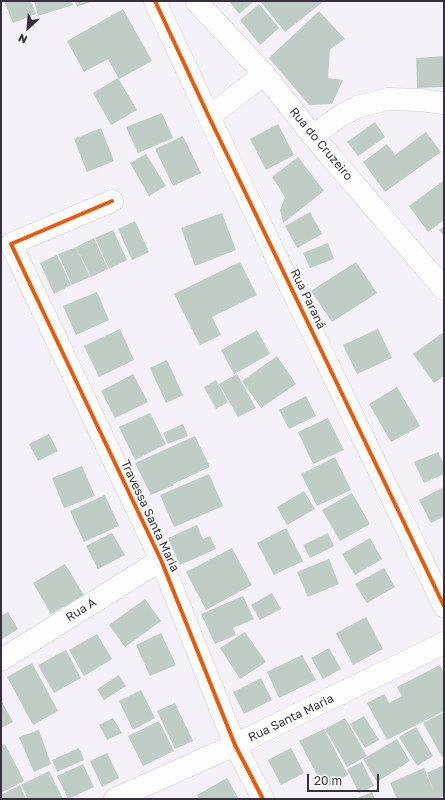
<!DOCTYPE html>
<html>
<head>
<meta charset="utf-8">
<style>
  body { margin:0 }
  #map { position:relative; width:445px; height:800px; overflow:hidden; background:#f5f1f8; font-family:"Golos Text",sans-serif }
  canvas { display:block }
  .frame { position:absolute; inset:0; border:2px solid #362f3c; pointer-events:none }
  .north { position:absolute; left:8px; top:8px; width:40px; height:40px; -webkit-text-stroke:3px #fefefe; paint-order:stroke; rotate:206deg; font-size:11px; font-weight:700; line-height:16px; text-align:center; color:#362f3c }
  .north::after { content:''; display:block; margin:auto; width:14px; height:18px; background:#362f3c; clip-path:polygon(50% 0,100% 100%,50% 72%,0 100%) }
  .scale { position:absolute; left:307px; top:774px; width:72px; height:18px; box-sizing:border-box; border:2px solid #362f3c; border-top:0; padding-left:5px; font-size:12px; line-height:14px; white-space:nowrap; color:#362f3c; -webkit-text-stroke:3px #fefefe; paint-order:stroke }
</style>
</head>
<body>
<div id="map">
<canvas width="445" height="800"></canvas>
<div class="frame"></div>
<div class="north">N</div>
<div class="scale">20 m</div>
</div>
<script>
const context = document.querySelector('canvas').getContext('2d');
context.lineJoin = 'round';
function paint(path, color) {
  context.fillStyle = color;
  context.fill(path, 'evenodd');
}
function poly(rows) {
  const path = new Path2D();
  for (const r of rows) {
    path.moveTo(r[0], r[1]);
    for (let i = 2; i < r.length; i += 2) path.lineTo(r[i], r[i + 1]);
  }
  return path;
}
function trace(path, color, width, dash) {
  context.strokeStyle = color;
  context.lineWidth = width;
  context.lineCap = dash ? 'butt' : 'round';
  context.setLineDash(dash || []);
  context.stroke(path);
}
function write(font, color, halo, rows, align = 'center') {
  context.font = font + ' "Golos Text",sans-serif';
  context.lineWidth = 3;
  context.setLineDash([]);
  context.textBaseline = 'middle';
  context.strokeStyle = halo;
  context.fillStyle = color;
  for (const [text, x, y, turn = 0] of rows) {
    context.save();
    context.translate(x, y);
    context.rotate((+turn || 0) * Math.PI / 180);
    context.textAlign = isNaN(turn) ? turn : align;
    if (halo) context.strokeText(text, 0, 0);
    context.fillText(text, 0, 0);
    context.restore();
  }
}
paint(poly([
  [4,1,31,1,36,14,13,23],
  [34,1,71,1,73,5,38,16],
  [75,1,92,1,77,7],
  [229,1,254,1,239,14],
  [260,1,324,1,285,32],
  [259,4,279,28,260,45,240,20],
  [123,9,152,61,119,79,108,59,84,72,67,41],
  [319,11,345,39,330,49,328,78,343,80,332,104,309,105,269,58],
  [444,56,444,87,417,88,416,58],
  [118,78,137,110,111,125,93,93],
  [162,113,173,138,138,153,126,127],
  [375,122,385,137,358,156,347,142],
  [278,124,294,155,266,170,250,139],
  [101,128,114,161,87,172,74,139],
  [426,132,441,152,385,192,363,162,387,144,395,155],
  [183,136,201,173,173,186,155,149],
  [146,154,166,186,149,196,130,163],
  [298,157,324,191,283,223,280,210,285,197,272,177],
  [443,181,444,182,444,220,428,232,409,206],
  [310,212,322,234,297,248,285,226],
  [222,213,236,250,195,266,181,228],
  [135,221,149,252,132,260,118,229],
  [444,226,444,236,439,230],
  [113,230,127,260,109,269,95,238],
  [94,238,108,269,91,277,76,247],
  [328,243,334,259,310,268,303,253],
  [76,247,90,277,72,285,58,254],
  [57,255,71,285,54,294,40,263],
  [240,262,257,295,212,317,221,335,200,345,174,294],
  [356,262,377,293,332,322,311,291],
  [97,292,109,320,76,335,63,306],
  [120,329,134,360,99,377,84,346],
  [378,329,392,358,357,374,343,345],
  [257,330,270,354,234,374,221,350],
  [444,332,444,376,434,383,413,354],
  [277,356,296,384,261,408,242,381],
  [167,360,183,395,166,403,150,368],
  [133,374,148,402,115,418,101,391],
  [237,374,256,408,238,417,219,384],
  [216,380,228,402,216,409,204,387],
  [397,387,420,426,391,442,369,404],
  [306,396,316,416,289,429,279,410],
  [150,413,166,444,135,460,119,427],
  [328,418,344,450,313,464,298,432],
  [183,424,188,436,168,444,163,433],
  [49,434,58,451,38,461,29,444],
  [195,436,210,467,173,484,174,485,151,495,135,463],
  [438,452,444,464,444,474,424,483,414,462],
  [335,457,351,490,317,506,301,474],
  [82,466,95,496,64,508,52,478],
  [209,474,223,506,174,527,160,495],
  [444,487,444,516,431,523,419,500],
  [304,491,315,509,287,525,277,507],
  [352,493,370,524,340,541,322,510],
  [105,495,119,526,84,542,70,511],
  [197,525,203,539,210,536,216,549,180,565,168,538],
  [286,528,303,561,274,575,257,543],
  [112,533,125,555,98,569,86,546],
  [328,533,334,546,310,558,303,545],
  [370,538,382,559,355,575,342,554],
  [232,548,252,585,206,610,186,572],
  [329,559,339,584,308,597,297,572],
  [65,564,84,595,51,614,33,583],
  [384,568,395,587,367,603,355,584],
  [272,593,281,609,260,620,251,605],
  [243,596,254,619,233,628,236,635,215,644,201,614],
  [145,599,161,621,125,647,109,625],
  [8,612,18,629,1,640,1,616],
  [366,617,383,649,353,665,336,633],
  [245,632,266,662,240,679,220,648],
  [161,633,176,665,150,676,136,645],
  [97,634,112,659,84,676,69,650],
  [329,648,341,669,323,679,311,658],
  [66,650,81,678,54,693,38,665],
  [302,655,316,680,279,698,267,672],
  [32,663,58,711,33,725,7,677],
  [440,665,444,673,444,711,387,740,367,703,384,694,389,703,402,696,397,687],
  [119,675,126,686,104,700,97,689],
  [261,678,272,700,244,714,233,692],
  [141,690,155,718,133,730,119,701],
  [1,700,13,722,1,728],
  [175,703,193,741,175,749,157,711],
  [444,712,444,756,442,757,423,723],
  [364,716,379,740,365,748,350,724],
  [113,718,122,733,107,740,99,725],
  [345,718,367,756,347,767,325,729],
  [159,721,174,751,143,766,128,736],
  [416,727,433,756,417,766,399,737],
  [324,729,348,775,324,788,299,741],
  [39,730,51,764,34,772,19,737],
  [397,739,410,761,377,782,363,759],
  [5,744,24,781,1,793,1,746],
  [79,748,84,760,57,772,52,760],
  [291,748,304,773,281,785,268,760],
  [107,753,119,778,102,787,90,761],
  [362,762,374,786,359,793,347,769],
  [83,764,94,787,68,799,57,776],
  [444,765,444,796,437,799,397,799,390,783,424,768,433,790,427,773],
  [49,771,63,799,28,799,21,785],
  [227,778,239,799,199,799,197,795],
  [20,785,26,799,1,799,1,795],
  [372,792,375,799,355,799]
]), '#c0cdc6');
const street = poly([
  [313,136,340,116,357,107,387,99,420,100,444,103],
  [112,201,11,244,161,560,235,745,263,799],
  [1,660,161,560],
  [115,799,235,745,444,643]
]);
const secondary = poly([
  [155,1,209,117,444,606],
  [196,1,264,74,313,136,444,289],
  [209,117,264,74]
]);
trace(street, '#d1cbd6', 23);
trace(secondary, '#d1cbd6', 23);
trace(street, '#fefdfe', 22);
trace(secondary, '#fefdfe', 22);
trace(poly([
  [155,1,209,117,444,606],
  [112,201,11,244,161,560,235,745,263,799]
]), '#e8590c', 4);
write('12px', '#362f3c', '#fefefe', [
  ["Rua do Cruzeiro",321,144,50],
  ["Rua Paraná",308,299,64],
  ["Travessa Santa Maria",150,516,65],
  ["Rua A",81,610,-32],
  ["Rua Santa Maria",291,718,-26]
]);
</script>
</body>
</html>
